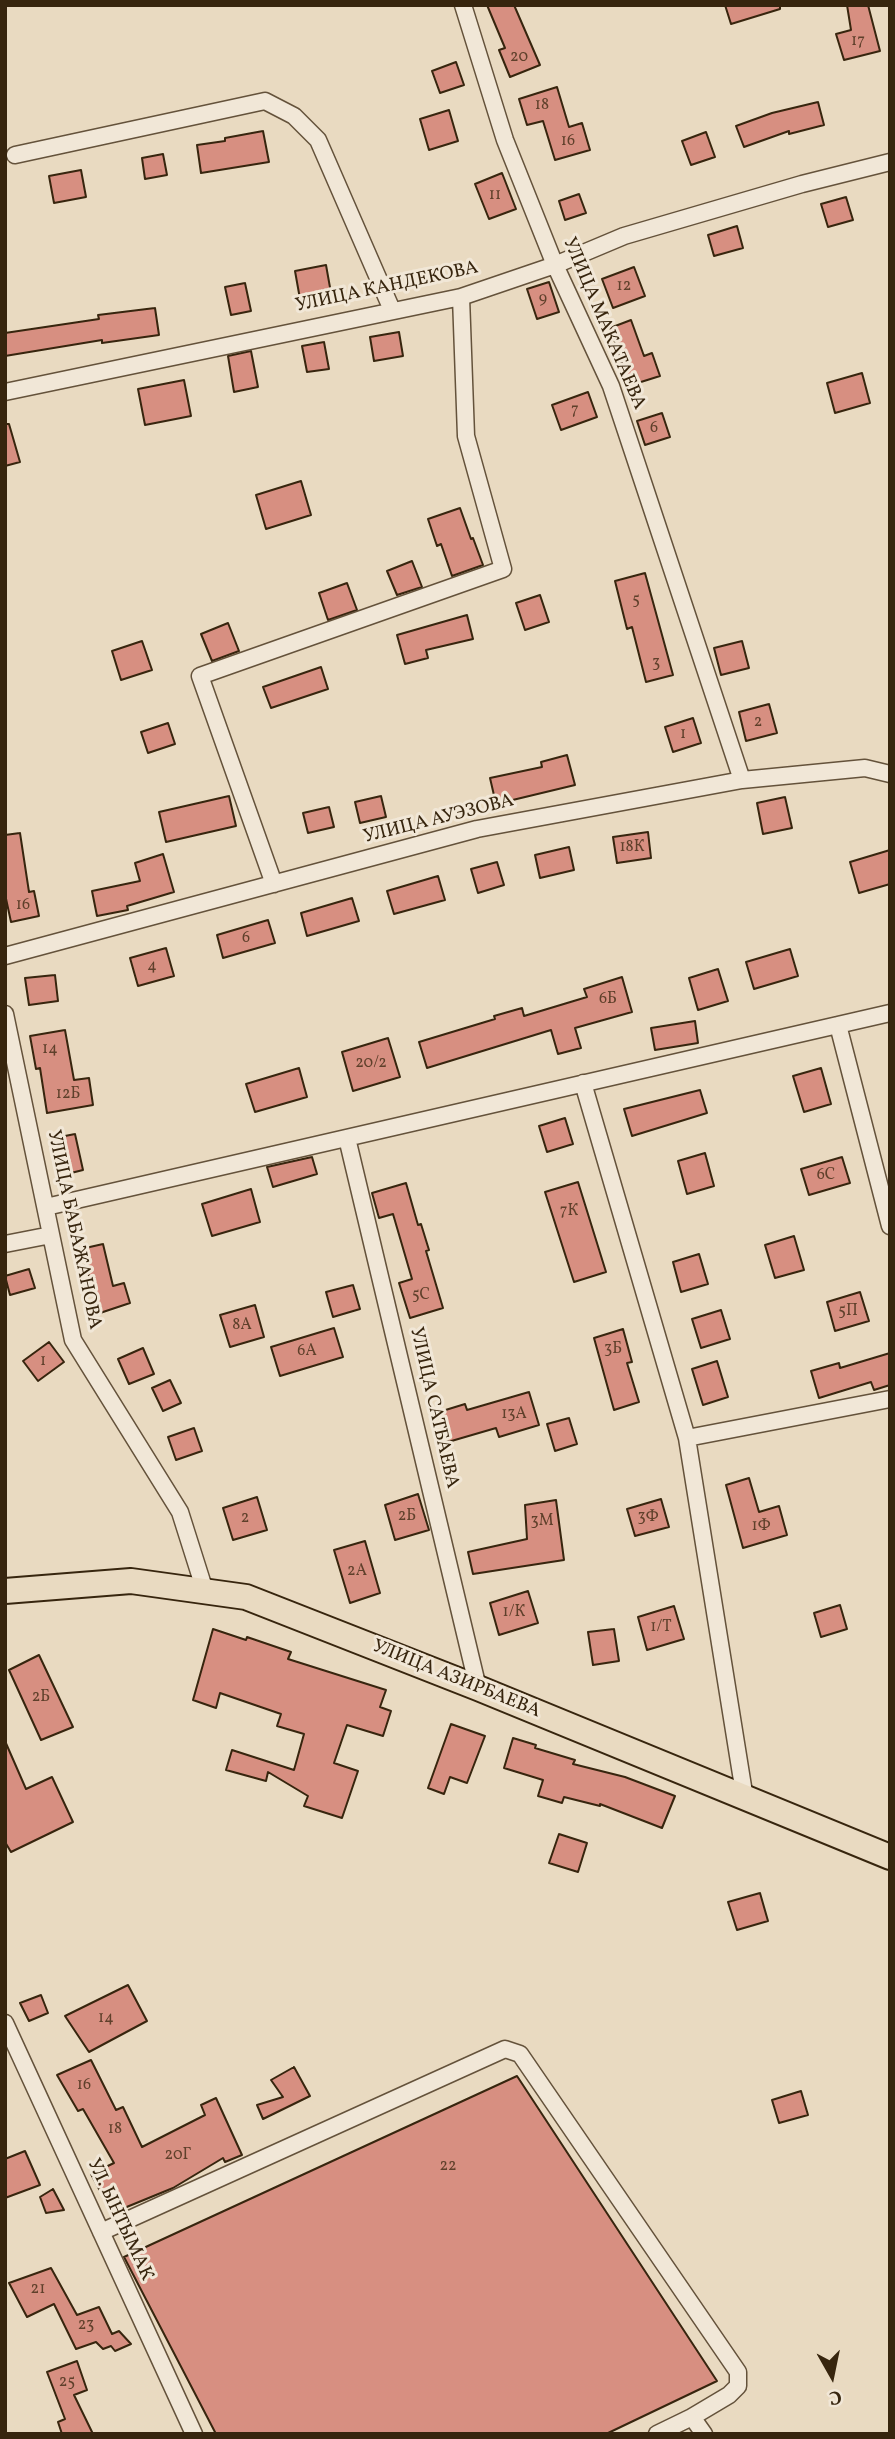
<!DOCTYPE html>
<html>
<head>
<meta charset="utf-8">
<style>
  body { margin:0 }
  #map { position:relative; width:895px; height:2439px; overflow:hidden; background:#e9dac1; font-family:Vollkorn,serif }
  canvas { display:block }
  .frame { position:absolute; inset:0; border:7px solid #37250e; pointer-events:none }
  .north { position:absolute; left:797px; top:2341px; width:70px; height:70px; -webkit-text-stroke:5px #f1e7d7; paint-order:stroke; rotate:171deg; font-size:19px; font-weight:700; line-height:28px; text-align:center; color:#37250e }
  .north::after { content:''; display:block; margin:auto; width:24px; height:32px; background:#37250e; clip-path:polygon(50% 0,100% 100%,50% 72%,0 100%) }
</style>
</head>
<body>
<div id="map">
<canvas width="895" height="2439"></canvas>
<div class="frame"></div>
<div class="north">С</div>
</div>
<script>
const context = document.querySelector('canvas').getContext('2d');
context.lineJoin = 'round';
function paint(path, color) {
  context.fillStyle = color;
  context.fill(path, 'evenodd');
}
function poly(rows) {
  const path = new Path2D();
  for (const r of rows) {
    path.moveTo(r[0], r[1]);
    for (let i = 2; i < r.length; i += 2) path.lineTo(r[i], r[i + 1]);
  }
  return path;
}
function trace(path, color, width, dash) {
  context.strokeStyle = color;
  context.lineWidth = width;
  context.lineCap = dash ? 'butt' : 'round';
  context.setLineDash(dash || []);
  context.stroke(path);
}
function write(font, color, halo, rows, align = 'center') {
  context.font = font + ' Vollkorn,serif';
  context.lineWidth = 6;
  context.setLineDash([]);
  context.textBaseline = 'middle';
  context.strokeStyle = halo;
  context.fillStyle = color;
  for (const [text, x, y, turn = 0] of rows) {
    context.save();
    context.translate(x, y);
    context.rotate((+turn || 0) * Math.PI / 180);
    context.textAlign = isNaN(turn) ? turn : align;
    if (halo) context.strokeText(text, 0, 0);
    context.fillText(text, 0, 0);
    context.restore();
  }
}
const building = poly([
  [487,5,514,5,540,65,510,77,499,50,505,48,487,5],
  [725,5,780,5,780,9,731,24,725,5],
  [847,5,868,5,880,51,844,60,836,34,851,30,847,5],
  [456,62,464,85,440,93,432,71,456,62],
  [557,87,569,127,582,123,590,150,555,160,543,121,527,125,519,99,557,87],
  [818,102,824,125,789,134,789,131,744,147,736,126,772,113,818,102],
  [449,110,458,141,429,150,420,119,449,110],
  [263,131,269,162,201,173,197,145,225,141,225,138,263,131],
  [706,132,715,157,691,165,682,141,706,132],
  [163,154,167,175,145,179,142,158,163,154],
  [81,170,86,197,54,203,49,176,81,170],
  [502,173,516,209,489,219,475,184,502,173],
  [579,194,586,213,565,220,559,201,579,194],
  [846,197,853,220,828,227,821,204,846,197],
  [737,226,743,248,714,256,708,235,737,226],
  [326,265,331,293,300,299,295,271,326,265],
  [634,267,645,296,613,308,602,279,634,267],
  [549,282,559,312,537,319,527,289,549,282],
  [245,283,251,311,231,315,225,287,245,283],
  [155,308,159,335,102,343,102,340,5,356,5,333,99,319,98,315,155,308],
  [631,320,644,356,652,353,660,376,625,387,617,364,622,362,610,328,631,320],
  [399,332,403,356,374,361,370,337,399,332],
  [324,342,329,369,307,372,302,346,324,342],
  [251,351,258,387,234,392,228,356,251,351],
  [862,373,870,403,835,413,827,383,862,373],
  [184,380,191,416,145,425,138,389,184,380],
  [588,392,597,417,561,430,552,405,588,392],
  [662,413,670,437,645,445,637,421,662,413],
  [5,424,9,424,20,462,5,466,5,424],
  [301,481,311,515,266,529,256,495,301,481],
  [460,508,471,539,473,538,483,565,452,576,441,544,437,546,428,519,460,508],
  [412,561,422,587,397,595,387,571,412,561],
  [645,573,673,675,646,682,632,627,627,629,615,581,645,573],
  [347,583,357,610,328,620,319,593,347,583],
  [540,595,549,622,525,630,516,603,540,595],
  [467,615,473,639,426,650,428,658,405,664,397,635,467,615],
  [228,623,239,651,212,661,201,634,228,623],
  [142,641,152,670,121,680,112,651,142,641],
  [742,641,749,668,721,675,714,648,742,641],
  [321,667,328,689,271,708,263,687,321,667],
  [769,704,777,733,746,741,739,712,769,704],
  [693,718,701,743,673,752,665,727,693,718],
  [168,723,175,744,148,753,141,732,168,723],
  [567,755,575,785,496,804,490,778,542,767,541,762,567,755],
  [229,796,236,826,166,842,159,812,229,796],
  [381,796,386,817,360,823,355,802,381,796],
  [785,797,792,828,763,834,757,803,785,797],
  [329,807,334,827,308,833,303,813,329,807],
  [648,832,651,858,617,863,613,837,648,832],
  [20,833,29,892,34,891,39,916,11,922,5,894,5,835,20,833],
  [569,847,574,870,540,878,535,855,569,847],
  [890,850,890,884,859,893,850,862,890,850],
  [163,854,174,892,127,906,128,910,97,916,92,891,140,881,135,863,163,854],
  [497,862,504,885,478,893,471,869,497,862],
  [438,876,445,900,394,914,387,891,438,876],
  [352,898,359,921,307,936,301,913,352,898],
  [268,920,275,943,223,958,217,935,268,920],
  [166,948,174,976,138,986,130,958,166,948],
  [790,949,798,976,754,989,746,962,790,949],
  [718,969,728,1001,698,1010,689,978,718,969],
  [55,975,58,1001,29,1005,25,978,55,975],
  [622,977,632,1012,575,1028,581,1048,558,1054,551,1030,427,1068,419,1042,495,1019,494,1016,522,1008,524,1016,587,997,584,989,622,977],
  [695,1021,698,1043,655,1050,651,1028,695,1021],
  [65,1030,74,1080,89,1078,93,1105,47,1113,40,1068,36,1069,30,1036,65,1030],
  [388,1038,400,1077,353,1091,342,1052,388,1038],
  [299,1068,307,1097,255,1112,246,1084,299,1068],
  [821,1068,831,1104,804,1112,793,1076,821,1068],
  [700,1090,707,1113,632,1136,624,1109,700,1090],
  [565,1118,573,1144,547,1152,539,1126,565,1118],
  [75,1134,83,1170,59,1176,50,1139,75,1134],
  [705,1153,714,1186,687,1194,678,1161,705,1153],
  [312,1157,317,1174,273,1187,267,1167,312,1157],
  [842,1157,850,1183,809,1195,801,1169,842,1157],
  [578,1182,606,1272,574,1282,545,1192,578,1182],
  [406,1183,418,1225,421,1224,429,1250,426,1251,443,1308,410,1318,399,1283,412,1279,393,1214,379,1218,372,1193,406,1183],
  [251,1189,260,1222,212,1236,202,1204,251,1189],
  [794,1236,804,1270,775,1278,765,1245,794,1236],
  [103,1244,113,1286,124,1283,130,1303,100,1313,81,1249,103,1244],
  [699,1254,708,1284,681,1292,673,1262,699,1254],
  [29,1269,35,1288,10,1295,5,1276,29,1269],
  [353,1285,360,1309,333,1317,326,1292,353,1285],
  [860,1292,869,1321,835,1331,827,1302,860,1292],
  [255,1305,264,1337,230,1347,220,1315,255,1305],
  [721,1310,730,1339,701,1348,692,1319,721,1310],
  [334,1328,343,1357,280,1376,271,1347,334,1328],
  [623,1329,632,1362,627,1363,639,1402,614,1410,594,1338,623,1329],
  [49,1342,64,1362,38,1381,23,1361,49,1342],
  [143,1348,154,1374,129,1384,118,1359,143,1348],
  [890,1353,890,1385,874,1390,871,1382,819,1398,811,1371,839,1363,840,1368,890,1353],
  [717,1361,728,1397,703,1405,692,1369,717,1361],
  [170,1380,181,1403,163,1411,152,1388,170,1380],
  [529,1392,539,1425,499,1437,496,1428,448,1442,439,1412,465,1404,467,1410,529,1392],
  [569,1418,577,1444,555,1451,547,1424,569,1418],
  [194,1428,202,1451,176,1460,168,1437,194,1428],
  [749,1478,759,1512,779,1506,787,1535,743,1548,726,1485,749,1478],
  [418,1494,429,1530,395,1540,385,1505,418,1494],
  [257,1497,267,1530,233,1540,223,1508,257,1497],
  [661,1499,669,1527,635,1536,627,1509,661,1499],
  [556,1500,564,1560,473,1574,468,1552,527,1539,525,1505,556,1500],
  [365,1541,380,1593,350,1603,334,1550,365,1541],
  [528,1591,538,1623,499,1635,490,1603,528,1591],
  [840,1605,847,1629,821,1637,814,1613,840,1605],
  [674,1606,684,1639,647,1650,638,1617,674,1606],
  [213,1629,246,1640,247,1637,291,1652,288,1659,386,1690,380,1707,391,1711,383,1736,347,1725,334,1763,358,1771,342,1818,304,1806,308,1796,268,1772,266,1781,226,1770,232,1750,294,1770,304,1734,277,1726,281,1714,220,1693,216,1708,193,1700,213,1629],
  [614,1629,619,1661,593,1665,588,1632,614,1629],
  [39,1655,73,1727,41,1740,9,1670,39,1655],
  [451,1724,485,1736,467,1783,450,1777,444,1794,428,1788,451,1724],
  [513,1738,536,1745,535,1748,575,1760,573,1764,625,1777,675,1796,662,1828,600,1804,600,1806,564,1797,562,1803,538,1796,543,1780,504,1768,513,1738],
  [5,1741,26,1789,52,1777,73,1822,11,1852,5,1842,5,1741],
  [559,1834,587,1843,578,1872,549,1863,559,1834],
  [760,1893,768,1921,737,1930,728,1902,760,1893],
  [128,1985,147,2021,89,2052,65,2016,128,1985],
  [41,1995,48,2013,29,2021,20,2003,41,1995],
  [91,2060,116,2110,123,2107,142,2147,205,2115,201,2105,216,2098,242,2155,225,2162,223,2158,173,2188,112,2213,91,2174,114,2163,83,2109,78,2111,57,2075,91,2060],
  [294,2067,310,2096,263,2119,257,2105,283,2097,271,2080,294,2067],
  [517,2076,717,2381,606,2434,216,2434,124,2257,517,2076],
  [801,2091,808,2115,779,2123,772,2100,801,2091],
  [25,2151,40,2185,5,2198,5,2159,25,2151],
  [53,2189,64,2210,46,2213,40,2197,53,2189],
  [51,2268,77,2315,99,2307,112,2334,119,2331,131,2344,115,2351,111,2346,103,2349,96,2342,76,2349,54,2304,27,2317,9,2283,51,2268],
  [77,2361,87,2390,74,2395,93,2434,62,2434,58,2422,65,2419,47,2372,77,2361]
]);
paint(building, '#d78f81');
trace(building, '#37250e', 2);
const minor = poly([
  [463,5,505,140,555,265,611,386,742,780],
  [15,155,265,101,294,116,318,140,392,310],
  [5,392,461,297,555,265,624,236,802,184,890,162],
  [274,884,200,676,503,569,466,436,461,297],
  [5,956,477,829,742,780,865,768,890,774],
  [5,1014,73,1340,180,1512,205,1591],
  [838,1025,890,1226],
  [583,1083,687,1438,745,1799],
  [347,1138,478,1688],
  [46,1207,890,1013],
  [5,1244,51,1235],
  [687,1438,890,1399],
  [5,2023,194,2434],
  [101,2232,505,2049,520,2054,738,2372,738,2386,729,2395,692,2417],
  [657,2434,692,2417,704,2434]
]);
const primary = poly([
  [5,1591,131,1581,246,1597,478,1688,890,1857]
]);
trace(minor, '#64523b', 19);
trace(primary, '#37250e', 28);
trace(minor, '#f1e7d7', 16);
trace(primary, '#e9dac1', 24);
write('16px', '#5f402b', null, [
  ["17",858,42],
  ["20",519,58],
  ["18",542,106],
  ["16",568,142],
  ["11",495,196],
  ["12",624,287],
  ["9",543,300],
  ["7",575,411],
  ["6",654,429],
  ["5",636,601],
  ["3",656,664],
  ["2",758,723],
  ["1",683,735],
  ["18К",632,848],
  ["16",23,906],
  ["6",246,939],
  ["4",152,967],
  ["6Б",608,1000],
  ["14",50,1050],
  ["20/2",371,1064],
  ["12Б",68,1095],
  ["6С",826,1176],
  ["7К",569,1212],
  ["5С",421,1296],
  ["5П",848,1312],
  ["8А",242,1326],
  ["3Б",613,1350],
  ["6А",307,1352],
  ["1",43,1362],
  ["13А",514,1415],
  ["2Б",407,1517],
  ["3Ф",648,1518],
  ["2",245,1519],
  ["3М",542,1522],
  ["1Ф",761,1527],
  ["2А",357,1572],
  ["1/К",514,1613],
  ["1/Т",661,1628],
  ["2Б",41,1698],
  ["14",106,2019],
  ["16",84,2086],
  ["18",115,2130],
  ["20Г",178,2156],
  ["22",448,2167],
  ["21",38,2290],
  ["23",86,2326],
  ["25",67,2383]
]);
write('19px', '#37250e', '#f1e7d7', [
  ["УЛИЦА КАНДЕКОВА",387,288,-12],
  ["УЛИЦА МАКАТАЕВА",603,324,67],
  ["УЛИЦА АУЭЗОВА",439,820,-14],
  ["УЛИЦА БАБАЖАНОВА",73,1230,78],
  ["УЛИЦА САТБАЕВА",433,1408,77],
  ["УЛИЦА АЗИРБАЕВА",456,1680,22],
  ["УЛ. ЫНТЫМАК",119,2220,65]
]);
</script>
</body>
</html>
